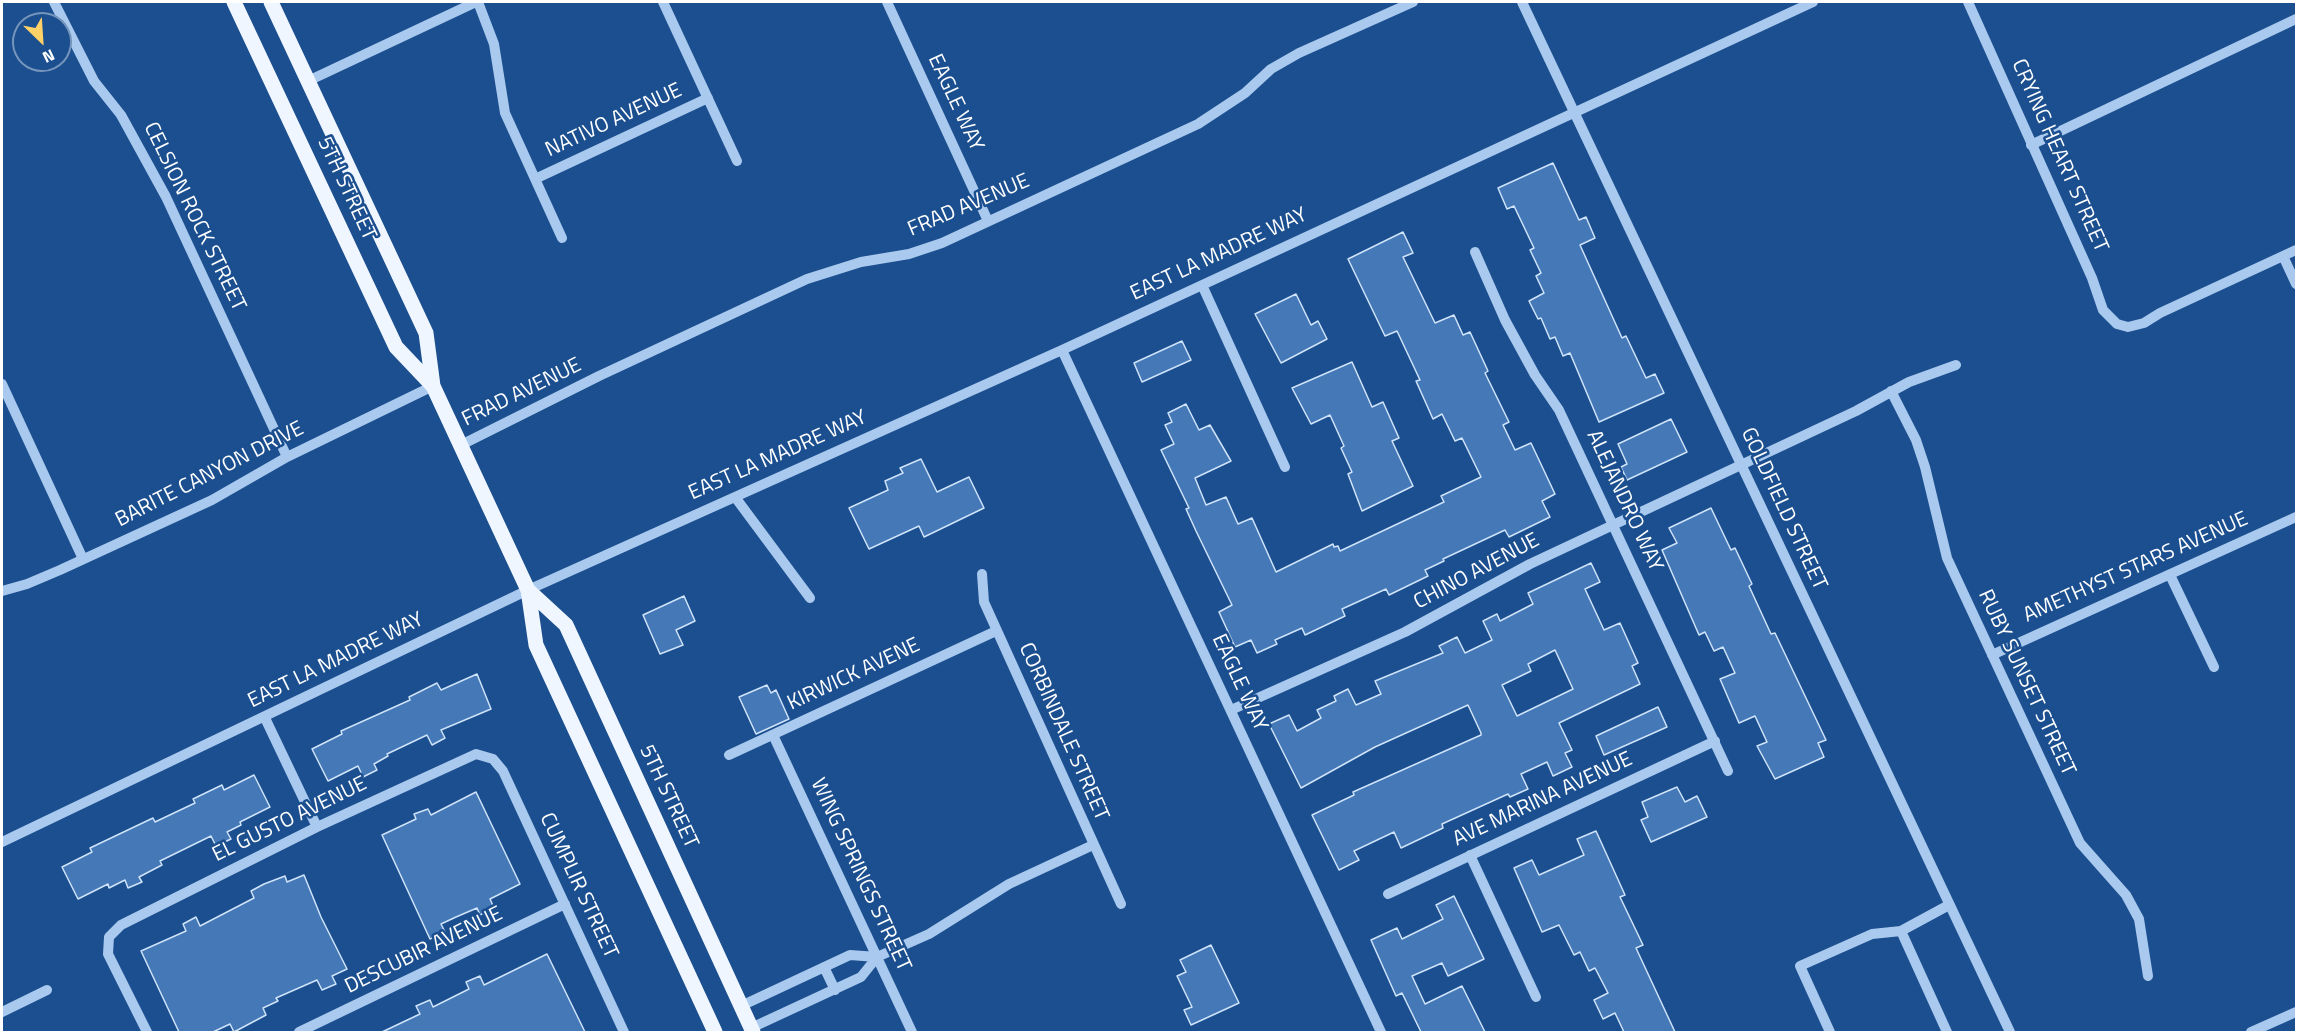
<!DOCTYPE html>
<html>
<head>
<meta charset="utf-8">
<style>
  body { margin:0 }
  #map { position:relative; width:2298px; height:1034px; overflow:hidden; background:#1b4f8f; font-family:"Titillium Web",sans-serif }
  canvas { display:block }
  .frame { position:absolute; inset:0; border:3px solid #fff; pointer-events:none }
  .north { position:absolute; left:12px; top:12px; width:60px; height:60px; box-sizing:border-box; background:#1b4f8f; border:2px solid #7695bc; border-radius:50%; rotate:155deg; font-size:16px; font-weight:700; line-height:24px; text-align:center; color:#fff }
  .north::after { content:''; display:block; margin:auto; width:21px; height:27px; background:#ffd166; clip-path:polygon(50% 0,100% 100%,50% 72%,0 100%) }
</style>
</head>
<body>
<div id="map">
<canvas width="2298" height="1034"></canvas>
<div class="frame"></div>
<div class="north">N</div>
</div>
<script>
const context = document.querySelector('canvas').getContext('2d');
context.lineJoin = 'round';
function paint(path, color) {
  context.fillStyle = color;
  context.fill(path, 'evenodd');
}
function poly(rows) {
  const path = new Path2D();
  for (const r of rows) {
    path.moveTo(r[0], r[1]);
    for (let i = 2; i < r.length; i += 2) path.lineTo(r[i], r[i + 1]);
  }
  return path;
}
function trace(path, color, width, dash) {
  context.strokeStyle = color;
  context.lineWidth = width;
  context.lineCap = dash ? 'butt' : 'round';
  context.setLineDash(dash || []);
  context.stroke(path);
}
function write(font, color, halo, rows, align = 'center') {
  context.font = font + ' "Titillium Web",sans-serif';
  context.lineWidth = 5;
  context.setLineDash([]);
  context.textBaseline = 'middle';
  context.strokeStyle = halo;
  context.fillStyle = color;
  for (const [text, x, y, turn = 0] of rows) {
    context.save();
    context.translate(x, y);
    context.rotate((+turn || 0) * Math.PI / 180);
    context.textAlign = isNaN(turn) ? turn : align;
    if (halo) context.strokeText(text, 0, 0);
    context.fillText(text, 0, 0);
    context.restore();
  }
}
const building = poly([
  [1553,163,1579,220,1586,217,1595,238,1580,245,1622,338,1626,336,1646,378,1655,374,1664,393,1599,422,1570,353,1563,356,1555,337,1550,339,1541,318,1538,319,1529,301,1544,293,1536,276,1541,273,1530,250,1534,248,1514,206,1507,209,1498,188,1553,163],
  [1403,232,1413,253,1403,257,1435,323,1454,315,1463,335,1470,332,1488,371,1485,373,1509,422,1503,425,1515,450,1531,443,1555,494,1542,501,1550,517,1509,537,1505,530,1443,559,1444,561,1425,570,1428,576,1389,595,1386,589,1342,609,1345,616,1305,635,1302,628,1275,640,1277,644,1257,653,1251,640,1235,647,1219,612,1232,605,1196,531,1186,509,1189,508,1161,450,1174,444,1165,425,1172,422,1168,413,1186,404,1199,430,1210,425,1231,461,1195,478,1206,505,1226,497,1238,524,1252,518,1276,572,1333,544,1334,547,1338,546,1340,551,1444,502,1441,496,1481,477,1462,438,1455,441,1442,414,1433,419,1416,381,1420,380,1397,331,1385,336,1348,259,1403,232],
  [1296,294,1311,325,1318,321,1327,339,1281,363,1255,314,1296,294],
  [1182,341,1191,360,1142,382,1134,363,1182,341],
  [1352,362,1372,407,1383,402,1399,438,1392,441,1413,486,1362,511,1348,474,1352,472,1341,448,1344,446,1330,415,1311,424,1292,388,1352,362],
  [1671,419,1687,452,1627,480,1621,467,1627,464,1618,444,1671,419],
  [921,459,937,492,969,477,984,508,924,537,919,526,869,549,849,508,888,490,885,481,903,473,900,468,921,459],
  [1711,508,1731,550,1735,548,1752,584,1749,586,1771,634,1775,633,1826,740,1818,743,1824,757,1775,779,1757,746,1767,742,1755,716,1739,723,1720,679,1735,673,1723,647,1714,651,1705,632,1699,635,1662,550,1677,543,1669,528,1711,508],
  [1591,563,1600,582,1585,589,1604,630,1620,623,1638,663,1632,666,1640,684,1559,723,1572,750,1565,753,1572,767,1553,776,1547,762,1521,774,1528,789,1510,797,1508,794,1442,824,1443,828,1401,848,1394,832,1354,851,1359,860,1339,870,1312,815,1354,795,1353,792,1481,735,1481,733,1468,705,1375,747,1301,788,1269,724,1289,715,1297,731,1321,718,1317,710,1336,701,1334,696,1348,689,1356,705,1381,694,1375,681,1443,653,1439,646,1457,637,1465,653,1492,640,1483,621,1497,614,1500,621,1533,604,1528,593,1591,563],
  [1555,650,1573,689,1517,716,1502,685,1531,671,1528,664,1555,650],
  [684,596,695,621,676,630,683,645,660,654,643,615,684,596],
  [477,674,491,709,441,730,445,738,432,745,427,735,387,754,388,756,374,764,377,770,363,777,358,766,328,781,312,749,342,734,341,731,410,700,409,697,437,683,441,690,477,674],
  [767,685,771,693,776,690,789,719,756,734,739,697,767,685],
  [1658,707,1667,727,1604,755,1596,736,1658,707],
  [254,775,270,807,240,822,241,825,227,832,231,839,216,846,211,836,160,861,162,865,139,877,142,882,128,888,125,880,109,888,108,884,78,899,62,867,92,852,90,848,153,818,155,822,195,803,193,799,222,785,224,790,254,775],
  [1677,787,1685,802,1697,796,1707,817,1651,842,1641,820,1648,817,1642,802,1677,787],
  [476,792,520,884,490,899,494,908,480,915,477,908,456,917,441,924,445,932,430,939,382,835,416,819,414,814,428,809,431,815,476,792],
  [1596,831,1625,895,1620,897,1643,945,1636,948,1675,1032,1624,1032,1615,1013,1603,1019,1594,1000,1608,993,1595,968,1589,971,1580,952,1574,955,1559,925,1542,932,1514,868,1532,860,1539,875,1584,855,1577,839,1596,831],
  [304,875,321,917,347,969,332,976,336,984,322,990,317,980,276,998,278,1001,263,1008,266,1015,234,1032,230,1024,213,1032,179,1032,141,951,186,931,183,924,196,917,200,926,254,898,251,891,264,884,285,876,287,882,304,875],
  [1454,896,1484,959,1448,976,1442,963,1412,976,1425,1004,1462,986,1485,1032,1421,1032,1402,993,1396,996,1371,940,1397,928,1402,939,1443,919,1436,905,1454,896],
  [1211,945,1239,1003,1191,1025,1184,1010,1192,1007,1177,976,1186,972,1180,960,1211,945],
  [547,954,585,1032,382,1032,420,1014,416,1006,430,1000,433,1007,469,989,466,982,480,976,484,985,547,954]
]);
paint(building, '#4478b7');
trace(building, '#cfe3fa', 1.5);
trace(poly([
  [54,2,94,81,121,115,166,197,287,457],
  [478,2,494,44,505,113,562,238],
  [663,2,737,161],
  [887,2,988,221],
  [1522,2,2010,1032],
  [1968,2,2092,278,2103,310,2117,324,2128,327,2144,323,2160,313,2296,250],
  [308,81,476,2],
  [2031,145,2296,19],
  [535,179,708,98],
  [1475,252,1505,320,1535,375,1559,410,1728,771],
  [2283,256,2296,284],
  [1202,285,1285,467],
  [1062,350,1381,1032],
  [2,384,83,559],
  [1891,391,1916,440,1925,467,1947,558,2080,843,2126,895,2139,919,2148,976],
  [461,445,599,376,807,279,861,262,909,254,942,243,1198,124,1245,93,1271,69,1299,53,1413,2],
  [735,497,810,598],
  [982,574,984,602,1121,904],
  [2170,575,2214,667],
  [2,591,27,584,60,570,212,500,287,457,433,386],
  [1992,655,2296,517],
  [1231,710,1405,632,1530,564,1856,411,1909,382,1956,365],
  [265,718,317,827],
  [773,735,912,1032],
  [729,755,996,631],
  [2,842,528,590,1062,350,1813,2],
  [1470,855,1536,997],
  [1388,894,1715,741],
  [1901,931,1947,1032],
  [824,967,835,990],
  [741,1006,850,955,877,957],
  [2,1012,47,990],
  [751,1028,861,977,877,957,929,934,1009,884,1093,845],
  [147,1032,108,954,109,937,121,925,317,827,476,754,493,759,503,771,624,1032],
  [299,1032,565,904],
  [1830,1032,1800,966,1872,934,1901,931,1949,905],
  [2251,1032,2296,1012]
]), '#a9c9ee', 10);
trace(poly([
  [234,2,396,347,433,386,528,590,536,645,715,1032],
  [271,2,426,333,433,386],
  [528,590,566,625,753,1032]
]), '#f0f6ff', 15);
write('21px', '#fff', '#1b4f8f', [
  ["EAGLE WAY",955,103,65],
  ["NATIVO AVENUE",614,121,-25],
  ["CRYING HEART STREET",2059,156,66],
  ["5TH STREET",346,189,65],
  ["FRAD AVENUE",969,206,-23],
  ["CELSION ROCK STREET",194,217,64],
  ["EAST LA MADRE WAY",1219,255,-25],
  ["FRAD AVENUE",522,393,-26],
  ["EAST LA MADRE WAY",778,456,-24],
  ["BARITE CANYON DRIVE",210,475,-27],
  ["ALEJANDRO WAY",1624,501,65],
  ["GOLDFIELD STREET",1783,509,65],
  ["AMETHYST STARS AVENUE",2136,568,-24],
  ["CHINO AVENUE",1477,572,-28],
  ["EAST LA MADRE WAY",336,661,-26],
  ["KIRWICK AVENE",854,675,-25],
  ["EAGLE WAY",1239,683,65],
  ["RUBY SUNSET STREET",2026,683,65],
  ["CORBINDALE STREET",1063,732,66],
  ["5TH STREET",668,797,65],
  ["AVE MARINA AVENUE",1543,800,-25],
  ["EL GUSTO AVENUE",290,820,-26],
  ["WING SPRINGS STREET",860,875,65],
  ["CUMPLIR STREET",578,886,65],
  ["DESCUBIR AVENUE",424,951,-26]
]);
</script>
</body>
</html>
